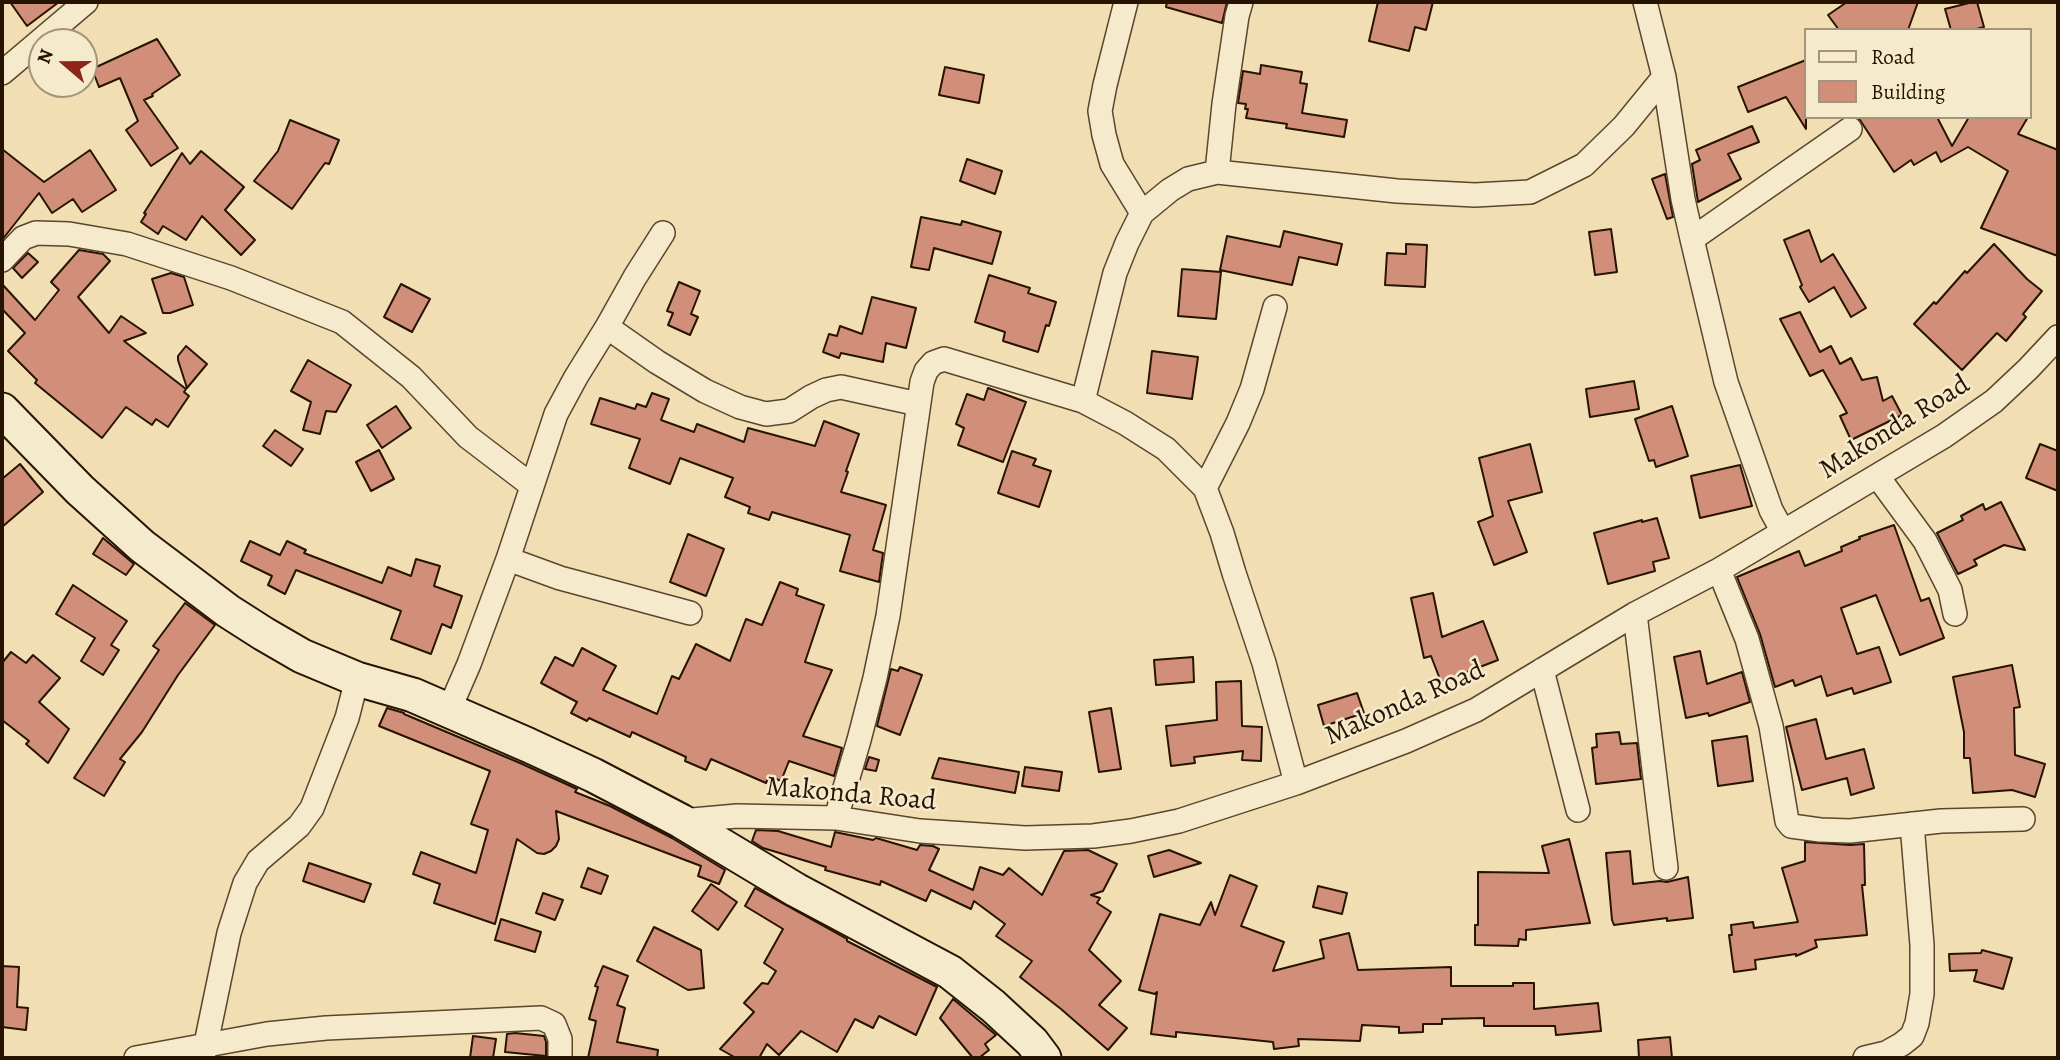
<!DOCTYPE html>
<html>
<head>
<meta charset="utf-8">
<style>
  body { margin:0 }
  #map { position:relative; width:2060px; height:1060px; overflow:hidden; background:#f1deb2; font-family:Alegreya,serif }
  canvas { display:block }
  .frame { position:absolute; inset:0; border:4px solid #271400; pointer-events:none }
  .legend { position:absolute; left:1804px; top:28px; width:228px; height:91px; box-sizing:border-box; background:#f6eacd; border:2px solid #a3947b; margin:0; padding:9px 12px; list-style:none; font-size:21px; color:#271400 }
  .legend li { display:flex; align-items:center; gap:14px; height:35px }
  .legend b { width:35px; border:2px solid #a3947b }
  .north { position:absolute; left:28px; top:28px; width:70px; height:70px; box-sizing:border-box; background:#f6eacd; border:2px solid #a3947b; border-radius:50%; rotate:290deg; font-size:19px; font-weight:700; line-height:28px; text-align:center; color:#271400 }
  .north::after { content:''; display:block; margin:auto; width:24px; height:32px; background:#8f2418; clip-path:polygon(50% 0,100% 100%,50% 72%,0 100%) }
</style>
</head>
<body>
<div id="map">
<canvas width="2060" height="1060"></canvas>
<div class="frame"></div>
<ul class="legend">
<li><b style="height:9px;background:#f6eacd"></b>Road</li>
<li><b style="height:19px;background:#d18f7a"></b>Building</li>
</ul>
<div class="north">N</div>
</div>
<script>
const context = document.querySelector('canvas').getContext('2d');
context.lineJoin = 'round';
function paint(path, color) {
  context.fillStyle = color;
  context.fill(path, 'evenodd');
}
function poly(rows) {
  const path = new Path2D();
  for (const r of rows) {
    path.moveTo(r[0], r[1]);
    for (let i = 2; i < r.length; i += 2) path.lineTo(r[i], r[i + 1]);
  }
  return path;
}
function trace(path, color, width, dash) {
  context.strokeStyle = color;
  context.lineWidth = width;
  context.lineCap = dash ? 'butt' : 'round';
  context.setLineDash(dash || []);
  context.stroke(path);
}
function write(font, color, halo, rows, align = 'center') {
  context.font = font + ' Alegreya,serif';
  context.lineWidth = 5;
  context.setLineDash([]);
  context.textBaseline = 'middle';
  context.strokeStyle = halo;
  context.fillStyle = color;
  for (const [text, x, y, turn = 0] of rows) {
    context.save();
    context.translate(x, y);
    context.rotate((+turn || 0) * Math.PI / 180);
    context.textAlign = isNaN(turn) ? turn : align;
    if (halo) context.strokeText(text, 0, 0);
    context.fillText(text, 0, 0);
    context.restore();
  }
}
const building = poly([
  [10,2,59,2,27,26,10,2],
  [1167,2,1227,2,1222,23,1166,7,1167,2],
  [1378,2,1433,2,1426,30,1415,27,1409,51,1369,41,1378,2],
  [1847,2,1918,2,1908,30,1839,30,1828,15,1847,2],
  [1973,2,1977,2,1984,27,1973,30,1951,30,1945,9,1973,2],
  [157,39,180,75,152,94,153,96,144,100,178,148,151,166,126,130,138,121,120,78,99,87,92,69,157,39],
  [1806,60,1806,129,1786,97,1748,112,1738,87,1806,60],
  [1261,65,1302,72,1300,83,1307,84,1302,113,1347,120,1344,137,1286,128,1287,124,1246,118,1248,109,1245,109,1246,104,1238,103,1243,71,1260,74,1261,65],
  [945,67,984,75,979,103,939,95,945,67],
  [1858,117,1937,117,1952,146,1969,117,2028,117,2018,134,2058,150,2058,256,1981,228,2008,171,1968,147,1941,162,1936,152,1914,165,1911,160,1894,172,1858,117],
  [290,120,339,140,329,164,325,163,292,209,254,181,278,151,290,120],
  [1752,126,1759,142,1728,154,1741,179,1698,202,1692,164,1700,160,1696,150,1752,126],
  [2,149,44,182,90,150,116,190,82,212,73,199,52,213,39,193,2,240,2,149],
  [201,151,244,187,225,210,255,240,241,255,202,216,186,240,163,226,158,234,141,222,146,214,144,213,182,153,190,164,201,151],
  [967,159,1002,171,995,194,960,181,967,159],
  [1665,174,1673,217,1667,219,1652,179,1665,174],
  [921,217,961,225,962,221,1001,232,992,264,934,248,929,270,911,267,921,217],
  [1611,229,1617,272,1595,275,1589,232,1611,229],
  [1809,230,1821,262,1833,254,1866,308,1851,317,1834,287,1809,302,1800,287,1802,285,1784,240,1809,230],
  [1284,231,1342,244,1337,265,1299,257,1292,285,1220,270,1227,236,1280,247,1284,231],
  [1406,244,1427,245,1425,287,1385,285,1387,253,1406,254,1406,244],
  [1994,244,2027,279,2042,291,2023,314,2026,317,2006,341,1997,333,1962,370,1914,324,1934,302,1936,304,1965,271,1967,273,1994,244],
  [79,250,103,254,110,261,78,297,109,333,121,316,146,333,124,341,186,389,184,392,189,396,168,427,156,419,152,425,126,407,102,438,35,383,37,380,8,351,25,333,2,309,2,284,35,320,59,290,51,282,79,250],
  [28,253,38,262,22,278,13,268,28,253],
  [1182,269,1221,272,1216,319,1178,316,1182,269],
  [171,273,184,277,193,305,170,313,163,313,152,279,171,273],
  [989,275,1030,288,1028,293,1056,302,1049,326,1046,325,1038,352,1003,341,1005,332,975,322,989,275],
  [679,282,700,291,691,314,698,317,690,335,668,325,673,313,667,311,679,282],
  [401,284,430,299,412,332,384,317,401,284],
  [872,297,916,308,906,348,886,343,883,362,841,353,839,358,823,352,829,334,837,336,840,326,862,334,872,297],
  [1800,312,1820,352,1831,346,1840,364,1851,358,1862,380,1877,377,1883,401,1892,396,1902,415,1851,440,1840,416,1847,413,1823,370,1810,376,1780,319,1800,312],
  [186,346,207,364,187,388,178,360,178,356,186,346],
  [1152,351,1198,357,1192,399,1147,393,1152,351],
  [308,360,351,385,336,412,326,411,320,434,303,430,311,402,291,391,308,360],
  [1634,381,1639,409,1590,417,1586,389,1634,381],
  [988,388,1026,402,1003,462,958,445,964,428,956,424,967,394,984,400,988,388],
  [652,393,669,399,661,420,694,432,697,424,744,442,748,428,815,446,824,421,859,434,846,471,848,472,841,492,886,505,873,550,883,553,879,582,840,571,850,535,772,512,769,520,748,513,750,507,725,497,733,478,680,458,670,484,629,468,640,439,591,424,600,398,635,409,637,404,646,407,652,393],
  [396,406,411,428,382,448,367,425,396,406],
  [1672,406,1688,456,1656,467,1654,460,1649,461,1635,419,1672,406],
  [275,430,303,449,291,466,263,446,275,430],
  [1530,444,1542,492,1508,501,1527,552,1494,565,1478,522,1493,516,1479,458,1530,444],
  [2040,444,2058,451,2058,491,2026,478,2040,444],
  [379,450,394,479,371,491,356,462,379,450],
  [1012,451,1036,459,1033,465,1051,471,1039,507,998,493,1012,451],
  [20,464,43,492,2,527,2,479,20,464],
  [1740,465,1752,506,1700,518,1691,476,1740,465],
  [2001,502,2025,550,2004,545,1974,560,1977,565,1958,574,1937,533,1963,520,1961,516,1983,504,1985,510,2001,502],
  [1657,518,1669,558,1653,562,1655,571,1608,584,1594,533,1642,520,1642,522,1657,518],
  [1894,525,1921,601,1929,598,1944,638,1900,655,1876,595,1841,608,1857,654,1879,647,1891,682,1854,694,1852,688,1827,696,1821,676,1795,686,1793,680,1775,687,1760,634,1737,577,1799,551,1805,566,1842,551,1841,547,1860,539,1859,537,1894,525],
  [688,534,724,549,706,596,670,582,688,534],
  [103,538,134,564,126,575,93,554,103,538],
  [250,541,280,555,287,541,306,550,304,553,382,583,388,567,411,576,416,559,440,566,434,586,462,596,451,628,442,624,431,654,391,639,401,611,296,570,285,594,268,585,272,576,241,561,250,541],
  [780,582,798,589,796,595,824,605,805,662,832,670,803,736,842,748,834,776,789,761,781,781,769,776,766,783,711,759,706,770,685,761,686,757,632,732,630,737,589,718,587,721,571,713,577,702,541,683,555,657,573,666,582,648,616,666,603,690,657,714,672,676,679,679,696,644,730,661,746,619,762,625,780,582],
  [73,585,127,621,111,645,119,650,103,675,81,661,95,638,56,614,73,585],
  [1433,593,1442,637,1483,621,1498,660,1441,682,1431,656,1424,658,1411,598,1433,593],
  [185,603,215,625,178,675,142,732,120,759,125,762,104,796,74,778,159,650,153,646,185,603],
  [1700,651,1707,684,1742,672,1750,702,1709,716,1708,713,1686,718,1674,657,1700,651],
  [11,652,26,663,33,655,60,678,39,702,69,729,48,763,26,744,29,741,2,720,2,663,11,652],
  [1193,657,1194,682,1156,685,1154,660,1193,657],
  [2012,665,2020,707,2014,708,2015,755,2045,764,2035,797,2012,790,1973,793,1970,758,1964,758,1964,732,1953,677,2012,665],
  [900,667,922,675,900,735,877,726,891,669,898,671,900,667],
  [1241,681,1242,726,1262,727,1261,761,1242,760,1243,751,1194,757,1195,763,1171,766,1166,726,1217,720,1216,682,1241,681],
  [1357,693,1364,713,1324,726,1318,705,1357,693],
  [387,708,404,713,404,714,520,763,577,789,575,792,610,806,672,838,725,870,719,884,698,876,701,866,556,811,559,839,556,846,551,851,544,854,537,853,517,839,495,924,434,903,440,884,413,874,421,852,476,873,488,830,471,824,490,771,379,726,387,708],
  [1111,708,1121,769,1099,772,1089,712,1111,708],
  [1816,719,1826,759,1864,749,1874,788,1851,795,1847,778,1802,790,1786,727,1816,719],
  [1619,732,1621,744,1637,743,1641,779,1596,784,1592,748,1597,747,1596,734,1619,732],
  [1747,736,1753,781,1718,786,1712,741,1747,736],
  [869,757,879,760,876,771,865,769,869,757],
  [939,758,1019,772,1015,793,932,778,939,758],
  [1025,767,1062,772,1059,791,1022,786,1025,767],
  [756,830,778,831,831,847,835,832,873,840,876,838,917,850,920,845,933,846,939,849,929,870,973,890,980,867,1003,875,1009,868,1042,895,1064,851,1088,850,1117,864,1103,891,1091,895,1100,898,1097,903,1111,912,1089,950,1121,981,1099,1005,1127,1028,1108,1050,1061,1009,1020,977,1032,961,996,936,1005,924,974,901,971,909,931,890,926,901,881,881,880,885,825,870,826,867,763,848,752,841,756,830],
  [1569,839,1590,923,1526,930,1526,940,1519,939,1518,946,1475,945,1475,925,1478,925,1478,872,1549,873,1542,846,1569,839],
  [1805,842,1850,845,1864,844,1865,885,1862,885,1867,935,1815,940,1817,947,1796,956,1796,954,1755,960,1756,969,1734,972,1729,935,1732,935,1731,925,1753,922,1754,928,1798,922,1782,868,1805,861,1805,842],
  [1169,850,1201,863,1154,877,1148,856,1169,850],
  [1630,851,1633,884,1660,881,1667,882,1688,877,1693,918,1667,921,1667,918,1614,925,1612,920,1606,853,1630,851],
  [309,863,371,884,364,902,303,881,309,863],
  [588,868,608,876,601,894,581,887,588,868],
  [1230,875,1257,886,1241,926,1284,942,1273,971,1324,958,1320,940,1349,933,1358,970,1451,967,1451,986,1513,986,1513,983,1534,983,1534,1009,1598,1003,1601,1031,1556,1035,1555,1026,1484,1026,1484,1018,1442,1019,1442,1024,1423,1024,1423,1032,1399,1033,1399,1027,1362,1025,1360,1041,1298,1039,1299,1046,1274,1049,1273,1042,1176,1032,1176,1037,1151,1034,1157,992,1155,994,1139,990,1160,914,1200,925,1211,902,1215,915,1230,875],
  [711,884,737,902,718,930,692,911,711,884],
  [1318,886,1347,893,1342,914,1313,907,1318,886],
  [755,888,847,939,847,941,937,987,916,1035,879,1016,873,1028,855,1019,837,1052,801,1031,779,1055,767,1044,759,1058,736,1058,720,1049,754,1012,744,1003,762,983,768,984,776,971,764,963,783,929,745,906,755,888],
  [543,893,563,900,555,920,536,913,543,893],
  [501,919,541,932,535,952,495,940,501,919],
  [654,927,701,950,704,988,688,990,637,961,654,927],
  [1982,950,2012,958,2003,989,1974,981,1977,970,1950,971,1949,954,1981,953,1982,950],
  [2,966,19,967,17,1007,28,1008,26,1030,2,1027,2,966],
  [603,966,628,976,617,1005,625,1008,617,1042,658,1050,657,1058,588,1058,596,1021,589,1019,598,987,595,986,603,966],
  [953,999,996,1035,985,1044,989,1050,979,1058,973,1058,940,1018,953,999],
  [515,1033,544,1036,546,1042,546,1056,505,1052,507,1034,515,1033],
  [473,1036,496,1039,493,1058,470,1058,473,1036],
  [1670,1037,1672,1058,1639,1058,1638,1040,1670,1037]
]);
paint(building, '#d18f7a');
trace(building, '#271400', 2);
const street = poly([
  [1126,2,1105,85,1100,111,1104,135,1112,164,1142,213],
  [1645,2,1664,77,1683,199,1692,239,1726,382,1771,510,1783,532],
  [2,73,86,2],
  [1217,172,1224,104,1237,16,1241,2],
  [1692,239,1850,129],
  [2,260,23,238,36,233,69,234,127,244,231,278,342,322,411,377,468,437,531,485],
  [607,327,657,362,705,391,740,407,766,414,789,411,811,397,826,390,841,387,918,404],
  [1083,401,1115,273,1127,243,1142,213,1170,190,1188,179,1217,172,1397,191,1475,195,1530,192,1584,165,1624,126,1664,77],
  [1878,477,1925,541,1950,590,1955,614],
  [1205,488,1238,423,1252,389,1275,307],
  [508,559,560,578,690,613],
  [1719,570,1747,639,1771,726,1787,821,1791,826,1820,830,1850,831,1941,821,2023,819],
  [1635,614,1666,868],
  [1542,670,1578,810],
  [449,710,469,664,508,559,556,414,576,377,607,327,635,277,663,233],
  [836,818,859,740,875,678,888,616,922,382,926,371,933,363,944,359,1083,401,1125,423,1166,449,1205,488,1222,533,1234,573,1264,663,1296,783],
  [681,821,737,816,836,818,920,831,966,834,1025,838,1093,836,1131,831,1179,821,1296,783,1406,741,1476,710,1635,614,1719,570,1783,532,1944,436,1994,401,2028,369,2058,337],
  [136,1058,267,1034,326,1028,541,1018,554,1024,560,1039,560,1058],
  [203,1058,229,933,245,883,258,861,299,826,312,808,347,718,357,679],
  [1865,1058,1886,1053,1902,1044,1912,1036,1917,1023,1922,994,1922,945,1912,824]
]);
const secondary = poly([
  [2,410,80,490,142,546,228,611,264,634,302,656,357,679,413,695,528,745,593,775,681,821,796,890,950,972,993,1006,1032,1042,1044,1058]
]);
trace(street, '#5a462c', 26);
trace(secondary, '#271400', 37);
trace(street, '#f6eacd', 23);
trace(secondary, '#f6eacd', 33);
write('28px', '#271400', '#f6eacd', [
  ["Makonda Road",1895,428,-32],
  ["Makonda Road",1405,704,-24],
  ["Makonda Road",851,795,5]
]);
</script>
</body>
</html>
